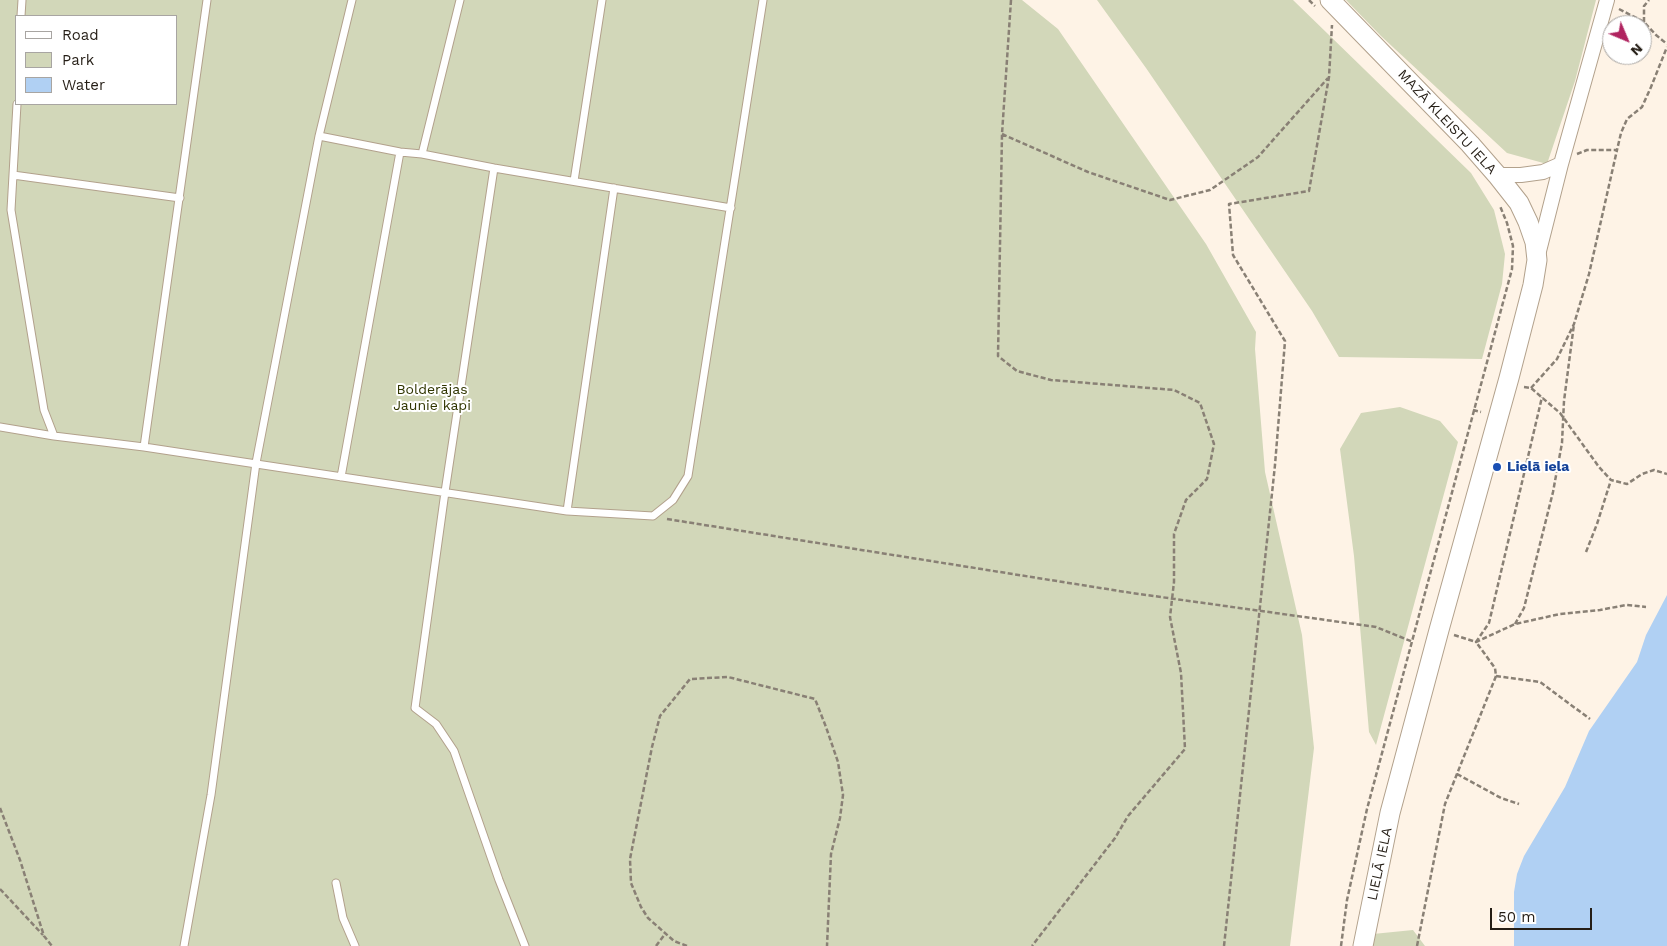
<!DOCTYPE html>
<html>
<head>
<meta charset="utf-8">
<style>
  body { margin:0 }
  #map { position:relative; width:1667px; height:946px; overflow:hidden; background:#fef3e6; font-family:"Work Sans",sans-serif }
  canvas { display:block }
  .legend { position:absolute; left:15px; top:15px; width:162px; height:90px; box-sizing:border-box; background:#fff; border:1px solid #a8a5a2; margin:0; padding:6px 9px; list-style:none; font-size:15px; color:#251e16 }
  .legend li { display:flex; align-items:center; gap:10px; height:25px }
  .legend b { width:25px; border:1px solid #a8a5a2 }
  .north { position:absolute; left:1602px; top:15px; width:50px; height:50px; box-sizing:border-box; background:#fff; border:1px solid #a8a5a2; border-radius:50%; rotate:135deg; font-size:14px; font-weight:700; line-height:20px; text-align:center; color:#251e16 }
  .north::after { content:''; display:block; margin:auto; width:18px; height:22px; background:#b02460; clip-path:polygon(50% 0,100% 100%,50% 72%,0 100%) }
  .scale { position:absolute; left:1490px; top:908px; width:102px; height:22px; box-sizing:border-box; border:2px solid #251e16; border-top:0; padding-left:6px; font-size:15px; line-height:18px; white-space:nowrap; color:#251e16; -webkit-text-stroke:4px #fff; paint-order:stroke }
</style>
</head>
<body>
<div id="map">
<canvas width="1667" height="946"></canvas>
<ul class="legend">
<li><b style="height:6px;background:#fff"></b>Road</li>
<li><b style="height:14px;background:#d2d7b9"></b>Park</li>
<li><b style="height:14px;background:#b0d0f3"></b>Water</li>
</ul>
<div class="north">N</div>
<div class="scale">50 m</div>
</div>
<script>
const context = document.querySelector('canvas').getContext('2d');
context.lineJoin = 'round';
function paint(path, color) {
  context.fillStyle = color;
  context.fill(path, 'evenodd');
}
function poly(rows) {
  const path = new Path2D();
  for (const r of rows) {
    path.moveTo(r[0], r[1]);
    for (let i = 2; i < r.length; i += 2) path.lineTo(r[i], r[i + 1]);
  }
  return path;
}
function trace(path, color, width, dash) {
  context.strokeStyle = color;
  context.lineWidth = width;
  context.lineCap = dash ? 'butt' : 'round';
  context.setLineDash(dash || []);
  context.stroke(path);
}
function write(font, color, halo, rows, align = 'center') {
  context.font = font + ' "Work Sans",sans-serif';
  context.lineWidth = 4;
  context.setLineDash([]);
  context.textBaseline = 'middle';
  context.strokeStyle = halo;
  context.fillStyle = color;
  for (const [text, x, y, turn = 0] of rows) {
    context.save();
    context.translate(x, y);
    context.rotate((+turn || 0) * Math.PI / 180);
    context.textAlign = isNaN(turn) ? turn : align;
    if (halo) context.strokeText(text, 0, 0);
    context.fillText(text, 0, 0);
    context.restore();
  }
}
paint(poly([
  [0,0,1022,0,1058,29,1206,244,1256,332,1255,349,1265,472,1302,635,1314,748,1290,946,0,946],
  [16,16,176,16,176,104,16,104],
  [1097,0,1293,0,1471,173,1494,210,1505,254,1502,284,1482,359,1339,357,1312,311,1146,68],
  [1346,0,1596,0,1575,81,1547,164,1507,153,1381,36],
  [1400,407,1440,421,1458,442,1376,745,1369,732,1354,556,1340,449,1361,413],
  [1413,930,1425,946,1371,946,1373,934]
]), '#d2d7b9');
paint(poly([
  [1667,595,1667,946,1514,946,1514,892,1517,874,1524,856,1565,787,1589,731,1637,662,1646,635]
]), '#b0d0f3');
const lane = poly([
  [21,16,22,0],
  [17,104,11,210,44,410,54,436],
  [319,136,400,152,422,154,494,168,731,208],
  [422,154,460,0],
  [494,168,445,492,415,708,436,724,454,751,499,880,525,946],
  [13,175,180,198],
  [574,181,602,0],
  [0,427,54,436,144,447,567,511,653,516,673,500,688,476,763,0],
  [144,447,207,0],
  [341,477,400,152],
  [567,511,614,188],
  [336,883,343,918,355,946],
  [184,946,211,795,256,463,319,136,352,0]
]);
const street = poly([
  [1497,175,1521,175,1543,172,1561,164],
  [1538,255,1561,164,1607,0]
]);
const secondary = poly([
  [1330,0,1470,144,1497,175,1519,203,1528,222,1535,242,1537,260,1533,285,1509,378,1439,630,1390,813,1363,946]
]);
trace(lane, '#b2a18c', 9);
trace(street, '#b2a18c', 16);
trace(secondary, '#b2a18c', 21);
trace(poly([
  [1011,0,1002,134,998,356,1017,371,1051,380,1174,390,1200,403,1214,444,1207,479,1186,500,1174,534,1174,582,1170,617,1181,673,1185,749,1128,816,1115,838,1032,946],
  [1309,0,1315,6],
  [1619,9,1644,22,1656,35,1667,44],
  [1644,22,1644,6,1649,0],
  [1002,134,1088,172,1170,200,1210,190,1258,157,1328,78],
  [1577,154,1587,150,1617,150,1621,133,1627,119,1642,107,1651,87,1667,47],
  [1524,387,1531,388,1560,413,1599,467,1611,480,1627,484,1642,474,1654,470,1667,474],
  [1531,388,1557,359,1574,324,1589,274,1617,150],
  [1473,410,1481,412],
  [667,519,1132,593,1376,627,1413,642],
  [1586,552,1597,524,1611,480],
  [1515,624,1524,608,1553,492,1562,443,1564,401,1574,324],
  [1454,635,1476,642,1515,624,1560,614,1600,610,1626,605,1646,607],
  [1496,676,1540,682,1590,719],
  [1457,774,1501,798,1519,804],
  [0,808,20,860,44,936,52,946],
  [0,889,43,935],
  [656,946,665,934],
  [687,946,674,941,648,918,641,907,631,883,630,859,652,747,660,716,690,679,728,677,815,699,826,727,838,762,843,795,840,818,831,854,827,946],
  [1224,946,1275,465,1285,341,1233,255,1229,204,1309,191,1329,77,1332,25],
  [1341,946,1347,900,1367,809,1512,269,1513,246,1507,223,1500,206],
  [1417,946,1445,804,1496,676,1495,668,1476,642,1489,623,1542,397]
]), '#898075', 2.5, [5, 2.5]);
trace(lane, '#fff', 7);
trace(street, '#fff', 14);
trace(secondary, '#fff', 19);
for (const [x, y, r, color] of [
  [1497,467,5,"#1a4fb4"]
]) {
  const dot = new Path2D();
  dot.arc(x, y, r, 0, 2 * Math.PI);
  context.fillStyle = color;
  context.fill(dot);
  trace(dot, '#fff', 2);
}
write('14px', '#251e16', '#fff', [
  ["MAZĀ KLEISTU IELA",1447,122,47],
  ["LIELĀ IELA",1380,864,-78]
]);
write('14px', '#303500', '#fff', [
  ["Bolderājas",432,390],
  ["Jaunie kapi",432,406]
]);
write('bold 14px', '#164399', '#fff', [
  ["Lielā iela",1507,467]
], 'left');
</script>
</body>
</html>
